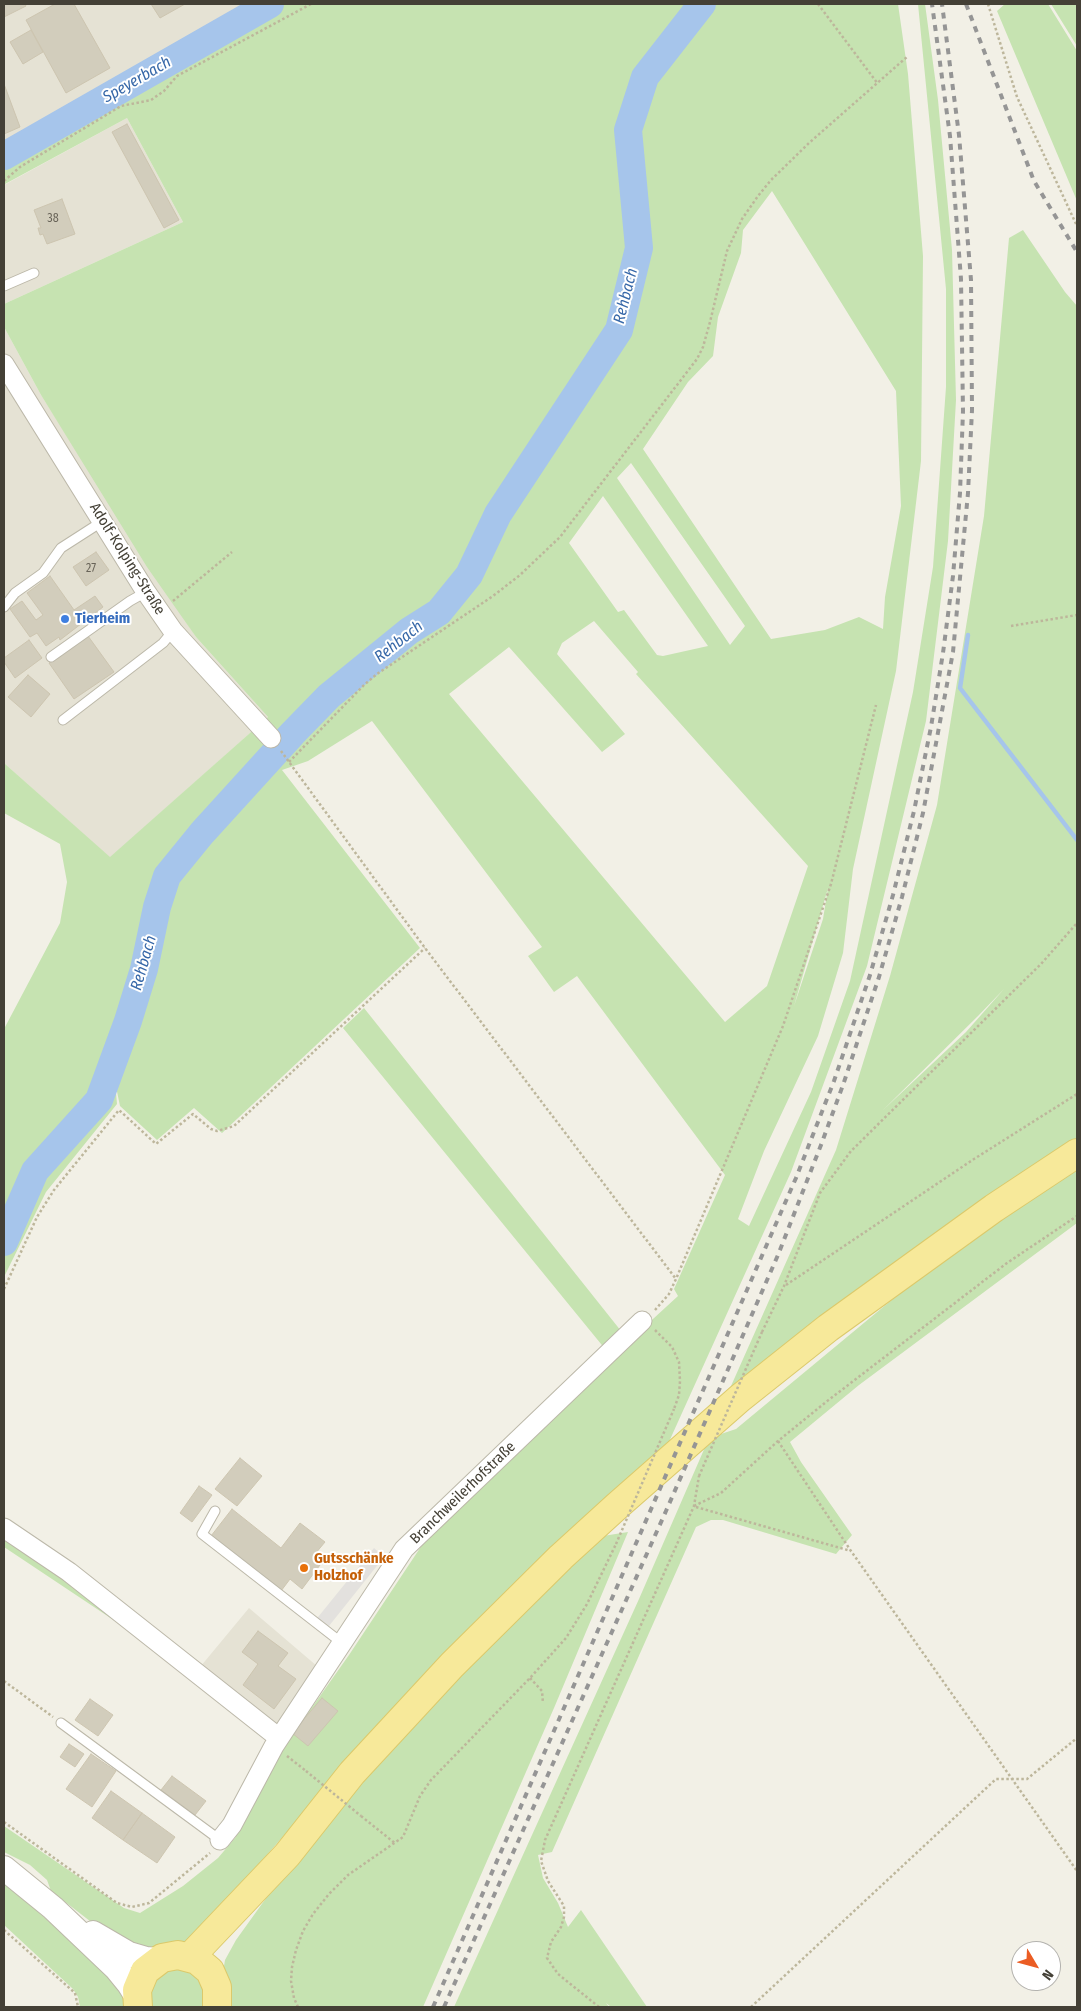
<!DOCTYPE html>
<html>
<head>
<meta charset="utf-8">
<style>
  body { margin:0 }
  #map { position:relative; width:1081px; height:2011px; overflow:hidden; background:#f2f0e6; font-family:"Fira Sans Condensed",sans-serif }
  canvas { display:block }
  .frame { position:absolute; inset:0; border:5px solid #444036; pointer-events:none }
  .north { position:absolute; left:1011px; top:1941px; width:50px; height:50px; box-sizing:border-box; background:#fff; border:1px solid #b4b3af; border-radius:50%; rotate:127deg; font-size:14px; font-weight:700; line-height:20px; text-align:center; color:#444036 }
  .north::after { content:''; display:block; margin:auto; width:18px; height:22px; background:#eb5d24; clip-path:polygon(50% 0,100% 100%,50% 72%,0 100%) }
</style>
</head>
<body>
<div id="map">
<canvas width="1081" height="2011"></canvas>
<div class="frame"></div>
<div class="north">N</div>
</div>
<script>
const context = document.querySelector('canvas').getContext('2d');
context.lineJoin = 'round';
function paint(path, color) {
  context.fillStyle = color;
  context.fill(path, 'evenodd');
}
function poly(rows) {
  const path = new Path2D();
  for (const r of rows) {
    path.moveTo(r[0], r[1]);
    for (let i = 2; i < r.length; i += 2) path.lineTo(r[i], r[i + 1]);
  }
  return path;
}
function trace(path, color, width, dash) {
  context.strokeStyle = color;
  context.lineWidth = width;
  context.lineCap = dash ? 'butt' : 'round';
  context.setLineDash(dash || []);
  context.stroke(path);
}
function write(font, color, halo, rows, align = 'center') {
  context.font = font + ' "Fira Sans Condensed",sans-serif';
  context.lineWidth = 4;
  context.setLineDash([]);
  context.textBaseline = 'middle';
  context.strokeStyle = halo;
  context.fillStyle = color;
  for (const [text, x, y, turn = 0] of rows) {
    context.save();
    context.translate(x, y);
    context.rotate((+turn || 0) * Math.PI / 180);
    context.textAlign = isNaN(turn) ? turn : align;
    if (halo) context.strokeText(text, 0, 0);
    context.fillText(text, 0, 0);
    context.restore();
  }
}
paint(poly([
  [4,4,243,4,4,141],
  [127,118,183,222,4,304,4,180,6,184],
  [4,327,41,395,196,637,268,717,110,858,4,763],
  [249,1608,331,1678,284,1747,191,1678]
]), '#e5e2d4');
paint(poly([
  [243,4,898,4,908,74,923,256,921,461,896,671,853,869,843,953,818,1036,764,1151,738,1219,749,1226,811,1092,850,981,913,692,933,567,946,387,946,289,918,4,925,4,938,100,952,250,956,400,948,541,926,721,867,966,791,1172,663,1455,626,1479,342,1769,190,1943,154,1952,121,1945,51,1891,47,1880,30,1865,4,1852,4,1826,124,1908,140,1913,183,1886,218,1858,235,1838,284,1747,349,1655,432,1530,610,1355,343,1028,364,1008,629,1341,678,1296,674,1289,725,1175,577,976,554,992,528,956,542,947,372,721,308,761,282,770,420,948,222,1133,194,1108,157,1140,120,1106,115,1082,117,1104,46,1192,4,1277,4,1029,60,923,67,882,60,844,4,813,4,763,110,857,268,717,196,637,147,567,41,395,4,327,4,304,183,222,127,118,5,184,4,180,4,141],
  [772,191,896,391,901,506,885,597,883,629,859,617,825,630,771,639,643,449,688,382,713,356,718,317,741,253,743,230],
  [631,463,745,626,730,645,617,478],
  [603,496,708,646,663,656,657,655,624,610,618,612,569,543],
  [594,621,638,672,636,674,808,866,767,986,725,1022,449,694,509,647,602,752,625,734,557,654,562,643],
  [828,888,823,919,794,1006],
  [1005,4,1048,4,1077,51,1077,201,997,11],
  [1051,4,1077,4,1077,46],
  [1023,230,1065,292,1077,306,1077,1145,727,1395,836,1150,890,976,937,805,984,516,1009,238],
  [1004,989,966,1032,882,1111,978,1016],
  [1077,1169,1077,1223,859,1385,790,1442,801,1462,852,1535,836,1554,723,1520,711,1520,696,1527,552,1852,538,1855,543,1878,558,1903,568,1927,581,1910,647,2007,611,2007,606,2003,609,2007,454,2007,639,1599,709,1438,736,1429,888,1303,993,1222],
  [4,1519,25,1531,118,1623,4,1547],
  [628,1532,554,1708,423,2007,225,2007,223,1972,225,1960,236,1940,315,1830,468,1663,603,1536],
  [4,1882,126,1989,131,2007,80,2007,78,1997,73,1989,4,1925],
  [185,1966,204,1983,204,2007,149,2007,147,1989,160,1970]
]), '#c6e3b1');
paint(poly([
  [374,1548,384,1557,325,1631,314,1622]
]), '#e3e1de');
trace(poly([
  [968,635,960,688,1077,840]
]), '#a6c5eb', 4.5);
trace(poly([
  [4,156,270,4],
  [4,1242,35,1171,99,1100,128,1021,144,969,157,907,167,876,202,833,293,733,329,696,409,631,439,612,469,575,498,514,619,330,639,248,628,130,645,77,702,4]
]), '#a6c5eb', 28);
const building = poly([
  [4,4,25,4,26,6,4,17,4,4],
  [55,4,74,4,110,68,66,93,26,20,55,4],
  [151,4,185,4,160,18,151,4],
  [31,30,43,52,23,64,10,42,31,30],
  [4,84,20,127,4,134,4,84],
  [127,124,179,220,164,228,112,132,127,124],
  [62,199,75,234,47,244,43,234,40,235,38,228,41,228,34,210,62,199],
  [96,552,109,570,86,586,73,567,96,552],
  [50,576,74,610,95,596,103,607,60,640,59,637,46,646,37,633,30,637,10,609,22,601,36,620,43,615,27,593,50,576],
  [88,636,114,672,74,699,49,663,88,636],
  [29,640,42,658,15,678,4,662,4,658,29,640],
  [28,675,50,694,31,717,8,697,28,675],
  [240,1458,262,1476,237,1506,215,1489,240,1458],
  [199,1486,212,1495,192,1522,180,1513,199,1486],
  [232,1509,281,1548,300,1523,325,1542,315,1554,323,1561,302,1589,290,1579,281,1591,211,1536,232,1509],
  [258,1631,288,1653,278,1666,296,1679,274,1709,243,1685,258,1664,242,1652,258,1631],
  [322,1698,338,1711,308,1746,292,1733,322,1698],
  [90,1699,113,1715,98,1736,75,1720,90,1699],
  [69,1744,84,1754,75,1767,60,1757,69,1744],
  [91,1754,116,1771,92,1807,66,1789,91,1754],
  [172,1776,206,1801,195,1815,161,1790,172,1776],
  [111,1791,142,1813,123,1840,92,1818,111,1791],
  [142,1813,175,1837,157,1863,123,1840,142,1813]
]);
paint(building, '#d2cdbc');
trace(building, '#cdc5b0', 1);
const service = poly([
  [4,286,34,273],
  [4,607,15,593,43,573,61,548,103,521],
  [51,657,130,601,146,592],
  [63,720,163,643,173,631],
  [215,1511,202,1534,342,1643],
  [61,1723,220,1840]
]);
const minor = poly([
  [4,364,146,592,173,631,271,738],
  [4,1528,69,1572,279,1738],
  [220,1840,232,1825,274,1746,404,1549,642,1321]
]);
const tertiary = poly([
  [4,1868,53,1908,116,1968,129,1984,137,1997],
  [93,1933,129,1954,146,1959,158,1960]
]);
const primary = poly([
  [190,1957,287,1855,352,1773,452,1665,561,1557,617,1506,740,1398,828,1328,994,1208,1077,1153],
  [138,2007,137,1990,145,1971,162,1958,178,1955,197,1960,210,1971,217,1987,217,2007]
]);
trace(service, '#bcb8a9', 11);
trace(minor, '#bcb8a9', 21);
trace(tertiary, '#bcb8a9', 26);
trace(primary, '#dbc96b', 30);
trace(poly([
  [818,4,878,84],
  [988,4,1017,97,1077,226],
  [4,181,20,167,121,106,151,100,164,91,177,76,311,4],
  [173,601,232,552],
  [1011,626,1077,615],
  [281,751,425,948,676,1279],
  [289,762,364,685,377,674,493,596,520,575,560,537,697,359,703,347,710,322,727,251,742,219,758,196,771,180,809,143,908,56],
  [786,1285,974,1159,1077,1094],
  [4,1289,37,1217,54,1190,119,1110,156,1144,193,1114,211,1129,217,1131,234,1126,425,948],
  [655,1310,669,1294,676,1279,783,1026,831,884,876,705],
  [655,1330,672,1347,679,1362,680,1381,679,1395,674,1409],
  [762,1332,784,1286,820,1193,851,1151,1041,964,1077,923],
  [778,1441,851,1551,1077,1871],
  [694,1506,721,1493,778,1441,826,1402,1007,1263,1077,1216],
  [696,1507,851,1551],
  [530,1678,542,1691,543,1703],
  [4,1681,53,1717],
  [287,1756,306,1771],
  [361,1816,396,1844],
  [4,1822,117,1903,132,1907,149,1903,210,1853],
  [4,1930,75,1993,78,2007],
  [298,2007,294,1998,291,1981,292,1967,296,1950,303,1931,313,1914,329,1894,348,1875,403,1837,420,1796,431,1780,530,1678,566,1638,587,1604,616,1544],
  [599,2007,558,1974,547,1958,551,1942,561,1927,564,1917,564,1906,548,1881,541,1861,545,1840,694,1506,699,1476],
  [751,2007,996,1779,1027,1779,1077,1738]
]), '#bdb69b', 2.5, [2.5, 2.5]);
trace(service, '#fff', 9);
trace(minor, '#fff', 19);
trace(tertiary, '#fff', 24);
trace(primary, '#f7e99a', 28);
trace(poly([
  [966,4,1034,181,1077,252],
  [433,2007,796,1178,834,1081,870,975,893,895,914,811,931,727,943,653,953,576,960,493,963,411,961,279,950,136,932,4],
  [444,2007,666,1511,778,1255,821,1145,843,1085,879,977,902,897,923,813,953,652,968,493,972,410,971,280,959,135,942,4]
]), '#959595', 4, [6, 6]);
trace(poly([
  [699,1476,762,1332],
  [616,1544,674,1409],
  [306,1771,361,1816]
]), '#bdb69b', 2.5, [2.5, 2.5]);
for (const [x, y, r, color] of [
  [65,619,5,"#3f7fe0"],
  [304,1568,5,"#e8710a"]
]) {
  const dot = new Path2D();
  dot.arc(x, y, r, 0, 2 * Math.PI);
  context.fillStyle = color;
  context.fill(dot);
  trace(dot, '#fff', 2);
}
write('12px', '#686358', null, [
  ["38",53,219],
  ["27",91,569]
]);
write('15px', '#444036', '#fff', [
  ["Adolf-Kolping-Straße",127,559,58],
  ["Branchweilerhofstraße",463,1493,-44]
]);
write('bold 15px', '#366cbe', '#fff', [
  ["Tierheim",75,619]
], 'left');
write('bold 15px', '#c56008', '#fff', [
  ["Gutsschänke",314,1559],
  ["Holzhof",314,1576]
], 'left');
write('italic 16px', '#3768a8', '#fff', [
  ["Speyerbach",137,80,-30],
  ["Rehbach",626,296,-76],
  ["Rehbach",399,642,-38],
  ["Rehbach",144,963,-74]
]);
</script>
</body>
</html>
